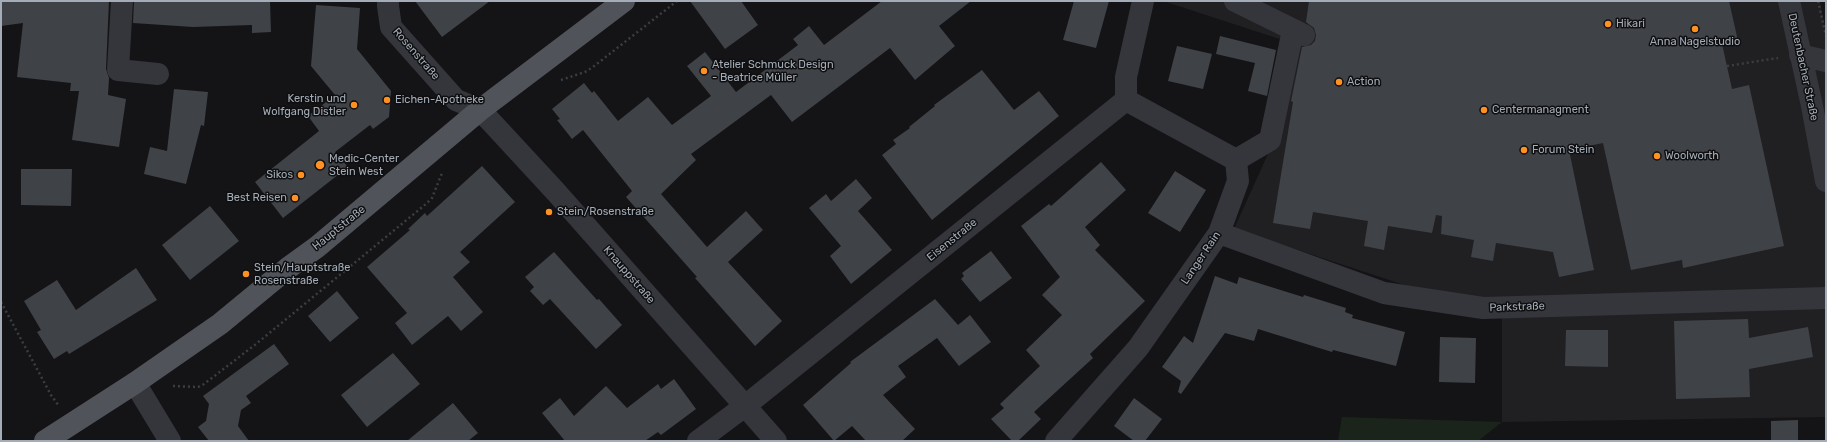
<!DOCTYPE html>
<html>
<head>
<meta charset="utf-8">
<style>
  body { margin:0 }
  #map { position:relative; width:1827px; height:442px; overflow:hidden; background:#141416; font-family:Rubik,sans-serif }
  canvas { display:block }
  .frame { position:absolute; inset:0; border:2px solid #a4adb7; pointer-events:none }
</style>
</head>
<body>
<div id="map">
<canvas width="1827" height="442"></canvas>
<div class="frame"></div>
</div>
<script>
const context = document.querySelector('canvas').getContext('2d');
context.lineJoin = 'round';
function paint(path, color) {
  context.fillStyle = color;
  context.fill(path, 'evenodd');
}
function poly(rows) {
  const path = new Path2D();
  for (const r of rows) {
    path.moveTo(r[0], r[1]);
    for (let i = 2; i < r.length; i += 2) path.lineTo(r[i], r[i + 1]);
  }
  return path;
}
function trace(path, color, width, dash) {
  context.strokeStyle = color;
  context.lineWidth = width;
  context.lineCap = dash ? 'butt' : 'round';
  context.setLineDash(dash || []);
  context.stroke(path);
}
function write(font, color, halo, rows, align = 'center') {
  context.font = font + ' Rubik,sans-serif';
  context.lineWidth = 3;
  context.setLineDash([]);
  context.textBaseline = 'middle';
  context.strokeStyle = halo;
  context.fillStyle = color;
  for (const [text, x, y, turn = 0] of rows) {
    context.save();
    context.translate(x, y);
    context.rotate((+turn || 0) * Math.PI / 180);
    context.textAlign = isNaN(turn) ? turn : align;
    if (halo) context.strokeText(text, 0, 0);
    context.fillText(text, 0, 0);
    context.restore();
  }
}
paint(poly([
  [1163,1,1820,1,1826,35,1826,417,1502,422,1502,317,1234,229,1277,134,1298,45]
]), '#202023');
paint(poly([
  [1342,417,1502,422,1478,441,1338,441]
]), '#1b241b');
paint(poly([
  [1,1,109,1,106,69,109,78,108,95,126,99,119,147,72,140,79,91,70,91,71,83,17,77,23,23,1,26],
  [134,1,270,1,271,32,252,33,252,25,193,27,133,23],
  [415,1,490,1,442,37],
  [690,1,741,1,758,25,725,49],
  [882,1,971,1,939,26,955,46,915,80,890,48,792,122,771,95,691,154,696,160,661,194,707,247,746,211,763,230,728,262,782,321,755,346,695,278,697,277,626,197,632,191,583,130,572,139,557,120,560,119,552,109,584,83,592,93,594,91,618,121,648,97,672,125,711,96,687,66,705,52,736,92,798,45,793,39,809,26,824,45],
  [1074,1,1109,1,1096,48,1063,40],
  [1309,1,1729,1,1738,41,1722,44,1732,89,1749,85,1784,246,1683,268,1682,260,1631,270,1603,143,1569,150,1594,270,1559,277,1553,252,1496,243,1493,261,1471,257,1474,240,1441,234,1442,216,1436,215,1432,233,1388,226,1384,250,1364,246,1368,221,1313,212,1310,229,1273,223,1293,102,1291,101,1302,47,1311,45,1315,41,1316,35,1314,28,1306,22],
  [316,5,360,8,357,49,391,91,389,117,373,129,370,125,335,152,348,167,283,218,255,182,319,131,308,116,335,95,311,66],
  [1220,36,1276,50,1267,96,1248,91,1255,63,1216,54],
  [1177,46,1212,54,1203,89,1168,81],
  [982,70,1014,110,1039,91,1059,116,932,220,882,155,896,144,893,140,910,128,909,127,935,106,934,105],
  [174,89,208,92,204,126,201,125,186,184,144,174,150,147,167,151],
  [1101,162,1126,190,1085,227,1100,245,1095,250,1145,301,1090,354,1093,358,1034,412,1041,419,1018,441,1012,441,991,419,1004,408,1000,404,1040,366,1026,350,1062,315,1042,295,1060,277,1021,226,1049,204,1051,206],
  [482,166,515,202,460,252,470,262,453,277,483,312,461,331,448,316,412,345,395,323,407,313,367,267,410,230,408,229,425,213,427,216],
  [21,169,72,169,71,206,21,205],
  [1175,171,1206,190,1180,232,1148,213],
  [856,179,872,198,858,211,892,250,851,284,830,256,841,246,809,208,826,194,831,201],
  [210,206,239,241,190,280,162,245],
  [991,251,1012,278,980,302,961,279,964,276,962,273],
  [554,252,597,300,599,299,622,325,596,349,550,299,543,305,530,291,534,287,525,277],
  [136,268,157,300,69,354,67,351,54,359,37,332,41,330,24,301,57,280,76,310],
  [1215,276,1237,284,1239,277,1303,297,1304,295,1346,308,1345,312,1353,315,1352,318,1405,332,1396,366,1333,350,1332,352,1258,329,1254,341,1225,333,1181,394,1178,392,1181,381,1162,367,1184,336,1193,343],
  [337,291,359,318,330,342,308,316],
  [935,299,958,325,970,315,991,342,959,366,937,338,898,366,906,377,883,395,915,429,902,441,866,441,852,426,834,441,803,405,851,363,850,362],
  [1748,319,1749,338,1808,327,1813,357,1749,369,1750,397,1676,399,1674,321],
  [1566,330,1608,330,1608,367,1565,366],
  [1440,337,1476,338,1475,383,1439,382],
  [274,344,289,364,246,396,251,403,241,410,238,426,249,441,209,441,198,427,206,421,209,404,203,396],
  [393,353,420,384,367,427,341,395],
  [674,379,696,409,661,435,658,432,645,441,565,441,542,413,560,398,574,416,606,386,627,408,658,384,661,389],
  [1134,398,1162,419,1145,441,1134,441,1114,426],
  [453,403,478,433,468,441,407,441],
  [1798,420,1798,440,1771,440,1771,421]
]), '#3f4246');
trace(poly([
  [1818,1,1826,36],
  [1727,66,1778,58],
  [561,80,585,72,593,67,677,1],
  [1,302,51,395,59,406],
  [173,386,198,387,204,384,256,344,426,204,432,198,442,173]
]), '#3a3e42', 2.5, [2, 3]);
trace(poly([
  [122,1,118,70,158,74],
  [388,1,388,6,391,27,456,100,480,110,495,126,556,192,776,441],
  [1235,1,1304,35],
  [1789,1,1812,106,1826,181],
  [1800,55,1826,61],
  [1236,160,1270,140,1293,30],
  [1219,233,1384,293,1483,308,1826,298],
  [135,383,170,441],
  [698,441,745,406,1126,100,1126,77,1143,1],
  [1056,441,1138,348,1219,233,1238,181,1236,160,1126,100]
]), '#34363b', 22);
trace(poly([
  [45,441,135,383,220,324,288,268,317,247,480,110,624,1]
]), '#50545a', 22);
for (const [x, y, r, color] of [
  [1608,24,4,"#ff9122"],
  [1695,29,4,"#ff9122"],
  [704,71,4,"#ff9122"],
  [1339,82,4,"#ff9122"],
  [387,100,4,"#ff9122"],
  [354,105,4,"#ff9122"],
  [1484,110,4,"#ff9122"],
  [1524,150,4,"#ff9122"],
  [1657,156,4,"#ff9122"],
  [320,165,5,"#ff9122"],
  [301,175,4,"#ff9122"],
  [295,198,4,"#ff9122"],
  [549,212,4,"#ff9122"],
  [246,274,4,"#ff9122"]
]) {
  const dot = new Path2D();
  dot.arc(x, y, r, 0, 2 * Math.PI);
  context.fillStyle = color;
  context.fill(dot);
  trace(dot, '#0f0f11', 1.5);
}
write('11px', '#a4adb7', '#0f0f11', [
  ["Hikari",1616,24],
  ["Anna Nagelstudio",1695,42,"center"],
  ["Atelier Schmuck Design",712,65],
  ["- Beatrice Müller",712,78],
  ["Action",1347,82],
  ["Kerstin und",346,99,"right"],
  ["Wolfgang Distler",346,112,"right"],
  ["Eichen-Apotheke",395,100],
  ["Centermanagment",1492,110],
  ["Forum Stein",1532,150],
  ["Woolworth",1665,156],
  ["Medic-Center",329,159],
  ["Stein West",329,172],
  ["Sikos",293,175,"right"],
  ["Best Reisen",287,198,"right"],
  ["Stein/Rosenstraße",557,212],
  ["Stein/Hauptstraße",254,268],
  ["Rosenstraße",254,281]
], 'left');
write('11px', '#a4adb7', '#0f0f11', [
  ["Rosenstraße",416,54,49],
  ["Deutenbacher Straße",1803,67,78],
  ["Hauptstraße",339,228,-39],
  ["Eisenstraße",952,240,-39],
  ["Langer Rain",1201,258,-56],
  ["Knauppstraße",629,275,49],
  ["Parkstraße",1517,307,-2]
]);
</script>
</body>
</html>
